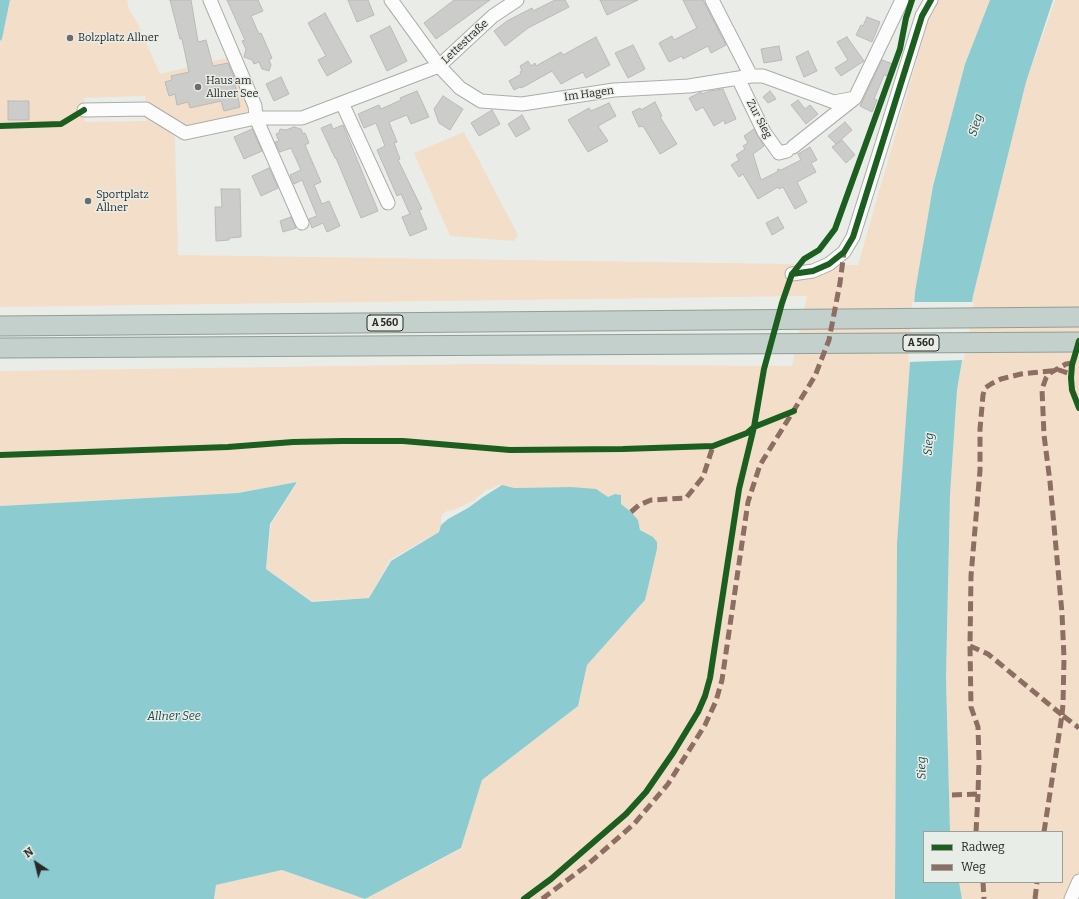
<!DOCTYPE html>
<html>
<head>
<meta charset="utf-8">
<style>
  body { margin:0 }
  #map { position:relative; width:1079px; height:899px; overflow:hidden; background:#eaece8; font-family:Bitter,serif }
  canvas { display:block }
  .legend { position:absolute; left:923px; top:831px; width:140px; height:52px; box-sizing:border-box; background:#e9ede7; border:1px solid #9c9f9a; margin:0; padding:5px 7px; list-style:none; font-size:12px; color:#282927 }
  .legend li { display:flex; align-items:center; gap:8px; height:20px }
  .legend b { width:20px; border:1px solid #9c9f9a }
  .north { position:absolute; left:16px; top:843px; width:40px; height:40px; -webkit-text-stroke:3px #e9ede7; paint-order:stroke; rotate:325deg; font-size:11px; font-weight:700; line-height:16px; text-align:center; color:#282927 }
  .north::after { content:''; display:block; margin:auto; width:14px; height:18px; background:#282927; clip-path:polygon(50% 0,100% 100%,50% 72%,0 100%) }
</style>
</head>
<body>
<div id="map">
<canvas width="1079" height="899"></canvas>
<ul class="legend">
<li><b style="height:5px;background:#1b5e20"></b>Radweg</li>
<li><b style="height:5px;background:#8d6e63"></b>Weg</li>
</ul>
<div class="north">N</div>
</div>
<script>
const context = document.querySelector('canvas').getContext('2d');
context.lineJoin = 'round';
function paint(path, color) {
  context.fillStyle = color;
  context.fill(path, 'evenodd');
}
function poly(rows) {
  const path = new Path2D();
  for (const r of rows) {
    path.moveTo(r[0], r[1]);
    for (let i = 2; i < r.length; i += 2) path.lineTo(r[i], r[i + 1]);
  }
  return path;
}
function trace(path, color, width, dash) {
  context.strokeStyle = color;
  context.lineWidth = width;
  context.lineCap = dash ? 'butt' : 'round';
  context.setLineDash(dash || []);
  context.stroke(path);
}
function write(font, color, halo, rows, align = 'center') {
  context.font = font + ' Bitter,serif';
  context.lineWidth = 3;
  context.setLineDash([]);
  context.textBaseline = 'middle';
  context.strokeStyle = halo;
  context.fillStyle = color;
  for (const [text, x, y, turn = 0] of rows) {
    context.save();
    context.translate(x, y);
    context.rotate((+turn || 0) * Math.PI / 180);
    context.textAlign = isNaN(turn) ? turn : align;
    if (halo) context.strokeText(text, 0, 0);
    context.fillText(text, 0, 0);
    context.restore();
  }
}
paint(poly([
  [10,0,127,0,129,9,137,22,160,74,230,57,249,106,247,111,243,116,195,126,186,126,171,122,175,140,178,255,858,265,934,0,990,0,965,64,933,185,915,292,897,543,895,899,214,899,216,885,282,870,365,899,461,849,482,780,578,706,587,665,645,600,653,537,640,530,637,520,631,512,621,504,621,495,615,494,608,497,571,487,513,488,499,485,489,490,486,490,481,495,479,495,475,500,454,510,447,511,443,514,441,518,441,525,438,532,390,560,369,598,312,601,266,569,271,524,298,482,238,493,0,506,0,371,477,364,792,366,807,296,0,307,0,41,2,39],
  [145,96,146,106,85,108,84,98],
  [146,111,146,121,85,122,84,112],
  [1055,0,1079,0,1079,876,1068,899,962,899,959,882,1062,882,1062,832,950,832,946,677,950,495,957,390,973,296,1026,82],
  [464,132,518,235,514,241,450,236,414,153]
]), '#f3dfc9');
paint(poly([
  [0,0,10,0,2,39,0,41],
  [990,0,1053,0,1026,82,973,296,957,390,950,495,946,677,950,832,924,832,924,882,959,882,962,899,895,899,897,543,915,292,933,186,965,64],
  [297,482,270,524,266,569,312,602,369,598,391,561,439,532,441,525,448,519,468,508,483,497,502,485,514,488,571,487,596,489,608,497,615,494,621,495,621,504,631,512,638,520,640,530,653,537,657,542,657,549,645,600,587,665,578,706,482,780,461,848,365,899,282,870,216,885,214,899,0,899,0,506,238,493]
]), '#8cccd1');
paint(poly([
  [912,302,974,302,964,360,908,362]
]), '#eaece8');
const building = poly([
  [170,0,191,0,198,42,206,40,213,66,228,63,233,75,240,107,224,111,221,101,190,108,188,102,177,105,175,94,169,96,165,82,172,80,171,76,189,72,182,39,180,39,170,0],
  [227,0,258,0,263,11,251,16,259,34,261,33,272,58,269,60,271,65,269,71,262,69,259,62,254,64,252,60,244,57,246,49,242,41,245,40,227,0],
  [348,0,368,0,374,15,357,22,348,0],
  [454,0,490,0,436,39,424,23,454,0],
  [555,0,565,0,569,7,528,28,505,46,494,31,507,21,532,8,533,11,555,0],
  [600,0,638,0,607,15,600,0],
  [683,0,703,0,726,45,711,53,708,46,683,59,682,56,669,62,659,43,672,36,674,40,697,28,683,0],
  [325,13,352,62,327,76,318,60,326,56,308,23,325,13],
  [867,17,880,22,872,42,856,35,861,25,863,26,867,17],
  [390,26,407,61,387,71,370,36,390,26],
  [596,37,610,65,586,78,583,72,561,84,552,71,527,85,521,88,520,87,514,90,509,81,521,74,520,72,522,71,520,66,528,61,531,66,535,63,536,66,561,52,563,55,596,37],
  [847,37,864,61,841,76,835,68,848,60,837,42,847,37],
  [633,45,645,69,628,78,615,53,633,45],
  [779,46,782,60,764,63,761,49,779,46],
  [808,51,817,71,804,77,796,57,808,51],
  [882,60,893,64,888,76,884,75,874,99,877,100,872,112,860,106,882,60],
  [281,77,289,94,274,101,266,84,281,77],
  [723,89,736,119,725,124,724,120,714,126,703,107,696,111,689,98,701,92,702,94,710,91,723,89],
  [417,91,429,117,411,124,407,115,389,122,397,142,394,143,400,159,398,160,422,209,419,210,427,229,410,236,402,217,410,214,401,194,397,196,377,150,385,146,376,123,364,128,358,114,379,105,381,109,401,100,400,98,417,91],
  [770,91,776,99,768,103,763,97,770,91],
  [443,96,463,109,450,130,439,123,434,109,443,96],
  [798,100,805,109,810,105,818,114,806,124,791,105,798,100],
  [8,101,29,101,29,120,8,120,8,101],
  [655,102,662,116,660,117,677,144,660,154,643,126,639,127,632,112,640,108,641,110,655,102],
  [609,103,616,116,598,126,608,141,588,152,568,120,589,108,591,111,609,103],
  [492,110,500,124,479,136,471,123,492,110],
  [522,115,530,129,516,137,508,124,522,115],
  [845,122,852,130,836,144,828,136,845,122],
  [331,124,333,129,343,125,378,211,361,218,336,158,335,158,321,128,331,124],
  [294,127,301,129,303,134,305,133,309,143,305,145,321,182,314,185,322,204,329,201,340,226,327,232,323,223,312,228,309,219,317,216,302,180,294,184,290,175,301,170,291,148,280,152,275,142,279,141,276,134,279,133,280,129,286,130,294,127],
  [252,129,262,151,244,159,234,137,252,129],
  [754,129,764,146,753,154,761,180,777,172,778,169,781,170,801,160,798,154,810,147,817,160,811,163,816,172,797,182,807,202,795,209,783,187,779,189,778,187,758,199,743,174,739,177,731,165,739,160,736,155,745,149,743,146,748,143,744,136,754,129],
  [842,140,855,155,846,163,832,147,842,140],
  [269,168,278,188,261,196,252,176,269,168],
  [221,189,240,189,241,237,229,238,229,240,216,241,215,207,222,207,221,189],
  [291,217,296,228,283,232,280,221,291,217],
  [778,217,784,228,772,235,766,223,778,217]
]);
paint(building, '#cccdca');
trace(building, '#babab8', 1);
const minor = poly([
  [210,0,255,106,256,118,302,223],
  [391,0,439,66,460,88,481,101,522,104,614,90,689,86,751,76,763,76,834,102,855,98],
  [712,0,751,76],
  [738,78,764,132,779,153,787,151],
  [342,103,388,203],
  [84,110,146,109,185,133,256,118,302,118,439,66,493,16,517,0],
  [793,147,855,98,902,0],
  [792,274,813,271,829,264,844,252,853,237,922,16,931,0],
  [1071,899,1079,881]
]);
const highway = poly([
  [0,326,1079,317],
  [0,348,1079,342]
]);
trace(minor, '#abadaa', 15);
trace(highway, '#919e98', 21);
trace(minor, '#fcfcfc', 13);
trace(highway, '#c4d0cb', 19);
trace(poly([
  [631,512,639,505,651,500,686,498,703,477,713,446],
  [970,646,988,654,1062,715],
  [1062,715,1063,704,1064,658,1062,613,1050,482,1044,435,1042,389,1046,378,1050,373,1066,364,1073,363],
  [952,795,978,794,979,760,978,727,971,707,970,646,971,576,980,470,980,429,983,395,985,388,991,384,1001,379,1021,374,1059,370,1068,373,1071,378],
  [976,832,978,794],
  [1044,832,1062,715,1079,728],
  [983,882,984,899],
  [542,899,586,866,634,824,668,784,705,725,716,701,722,680,748,502,760,465,815,376,829,340,840,283,844,252],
  [1035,899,1037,882]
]), '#8d6e63', 5, [10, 5]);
trace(poly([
  [0,126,61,124,84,110],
  [792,274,813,271,829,264,844,252,853,237,922,16,931,0],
  [1079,341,1072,365,1071,378,1072,390,1079,408],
  [0,455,228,447,293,442,342,441,403,441,510,450,623,449,713,446,747,433,754,427,794,411],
  [524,899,551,879,626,814,646,792,673,753,698,712,705,696,710,678,739,489,754,427,764,369,782,303,792,274,804,259,819,250,835,229,900,49,906,18,912,0]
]), '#1b5e20', 6);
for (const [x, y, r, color] of [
  [70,38,4,"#6c6d6b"],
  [198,87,4,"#6c6d6b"],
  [88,201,4,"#6c6d6b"]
]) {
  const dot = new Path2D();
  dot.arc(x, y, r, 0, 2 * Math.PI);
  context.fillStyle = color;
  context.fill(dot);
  trace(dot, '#e9ede7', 1.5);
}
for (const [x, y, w] of [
  [385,323,36],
  [921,343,36]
]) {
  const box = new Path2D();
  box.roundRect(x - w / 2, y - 8, w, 16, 3);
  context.fillStyle = '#e9ede7';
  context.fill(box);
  trace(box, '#282927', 1);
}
write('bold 10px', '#282927', null, [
  ["A 560",385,323],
  ["A 560",921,343]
]);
write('11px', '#282927', '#e9ede7', [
  ["Bolzplatz Allner",78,38],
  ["Haus am",206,81],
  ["Allner See",206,94],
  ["Sportplatz",96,195],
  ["Allner",96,208]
], 'left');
write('11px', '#282927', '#e9ede7', [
  ["Lettestraße",465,42,-43],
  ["Im Hagen",589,94,-8],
  ["Zur Sieg",759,119,62]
]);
write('italic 12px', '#1e494c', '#e9ede7', [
  ["Sieg",976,125,-72],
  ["Sieg",929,444,-86],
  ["Allner See",174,717],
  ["Sieg",922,768,-91]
]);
</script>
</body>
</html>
